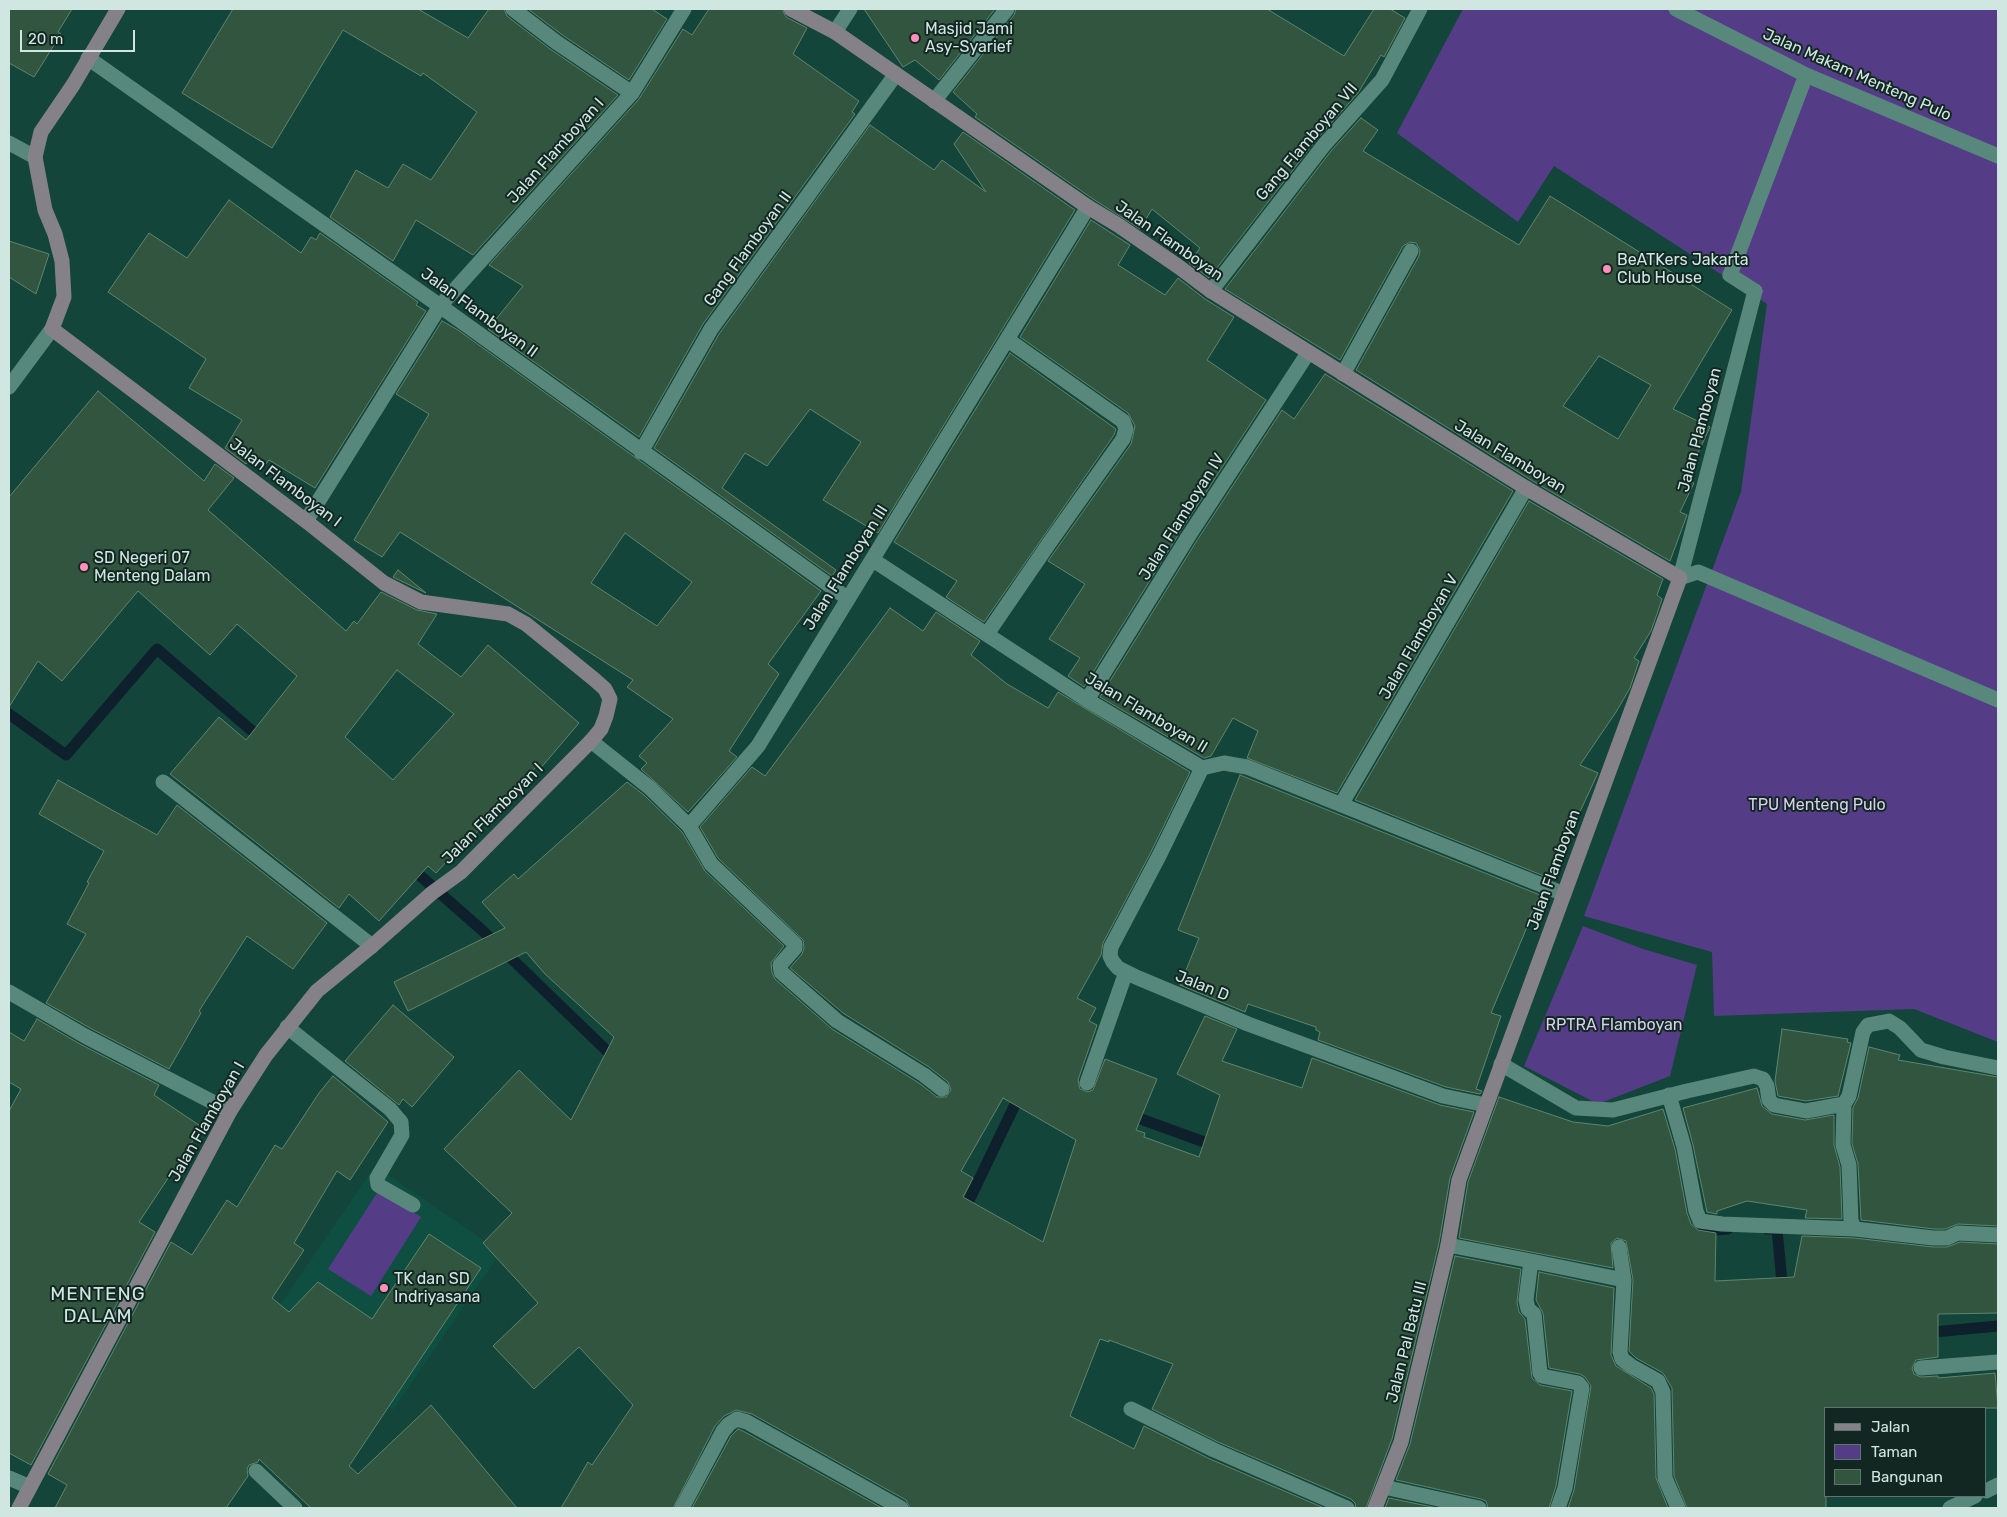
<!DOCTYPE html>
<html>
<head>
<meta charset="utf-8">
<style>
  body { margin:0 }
  #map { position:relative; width:2007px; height:1517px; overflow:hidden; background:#13453a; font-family:Rubik,sans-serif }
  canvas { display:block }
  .frame { position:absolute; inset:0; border:10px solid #cfe7e0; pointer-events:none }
  .legend { position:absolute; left:1824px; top:1407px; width:162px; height:90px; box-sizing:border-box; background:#132722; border:1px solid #5e746e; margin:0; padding:6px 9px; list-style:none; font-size:15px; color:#cfe7e0 }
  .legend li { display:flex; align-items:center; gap:10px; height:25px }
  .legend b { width:25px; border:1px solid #5e746e }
  .scale { position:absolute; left:20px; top:30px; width:115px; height:22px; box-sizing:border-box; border:2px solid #cfe7e0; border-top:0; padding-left:6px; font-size:15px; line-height:18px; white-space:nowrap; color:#cfe7e0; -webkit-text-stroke:4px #132722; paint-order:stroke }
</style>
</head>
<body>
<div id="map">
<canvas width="2007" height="1517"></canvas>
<div class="frame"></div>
<ul class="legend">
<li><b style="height:6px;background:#848288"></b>Jalan</li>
<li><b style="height:14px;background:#543d86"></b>Taman</li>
<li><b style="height:14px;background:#31553f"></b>Bangunan</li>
</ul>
<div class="scale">20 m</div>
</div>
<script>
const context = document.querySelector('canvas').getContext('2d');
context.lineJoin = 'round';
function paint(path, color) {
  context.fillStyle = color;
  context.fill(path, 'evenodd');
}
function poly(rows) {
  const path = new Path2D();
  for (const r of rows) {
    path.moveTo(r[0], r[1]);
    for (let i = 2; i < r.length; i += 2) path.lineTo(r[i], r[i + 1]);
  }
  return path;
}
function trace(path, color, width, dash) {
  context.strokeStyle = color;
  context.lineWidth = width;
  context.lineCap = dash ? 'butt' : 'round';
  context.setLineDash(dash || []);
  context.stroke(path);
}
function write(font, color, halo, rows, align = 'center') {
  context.font = font + ' Rubik,sans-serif';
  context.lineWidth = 4;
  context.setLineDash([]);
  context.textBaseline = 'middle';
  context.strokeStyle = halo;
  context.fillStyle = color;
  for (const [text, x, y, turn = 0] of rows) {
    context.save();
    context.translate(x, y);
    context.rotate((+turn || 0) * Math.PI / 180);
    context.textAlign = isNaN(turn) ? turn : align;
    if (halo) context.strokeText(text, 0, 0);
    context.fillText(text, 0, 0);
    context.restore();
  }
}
paint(poly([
  [375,1166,501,1252,393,1410,267,1324]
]), '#0f4f42');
paint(poly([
  [1463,9,1998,9,1998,1042,1914,1009,1714,1016,1712,952,1584,916,1741,492,1767,304,1554,166,1518,222,1397,133],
  [1583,926,1643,949,1697,965,1670,1076,1598,1104,1524,1066],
  [379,1190,421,1217,371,1296,328,1269]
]), '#543d86');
trace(poly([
  [9,714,66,755,157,649,265,742],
  [409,866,483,931,608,1052,618,1058],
  [1127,1114,1218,1147],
  [963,1213,1021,1092],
  [1767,1229,1777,1229,1783,1293],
  [1689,1232,1728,1229],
  [1923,1333,1998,1326]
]), '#0e202b', 11);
const building = poly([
  [9,9,72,9,58,32,61,34,34,77,9,63,9,9],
  [233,9,418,9,468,38,489,9,504,9,507,16,550,49,618,95,473,255,416,220,393,261,330,217,356,170,388,188,403,164,431,180,477,112,423,73,421,76,343,30,272,148,182,93,233,9],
  [528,9,652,9,667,19,629,80,561,34,528,9],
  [709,9,782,9,786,17,807,28,793,54,859,101,852,112,855,114,703,324,639,437,488,329,523,286,489,265,639,99,683,29,692,35,709,9],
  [864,9,995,9,939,80,915,60,903,67,864,9],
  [1016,9,1267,9,1344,56,1374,9,1390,9,1405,18,1384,57,1381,55,1358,93,1317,139,1209,278,1189,263,1200,248,1152,209,1140,229,1093,199,975,117,977,114,953,92,1014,15,1016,9],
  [1361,118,1378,130,1363,151,1519,245,1550,196,1732,310,1673,409,1710,427,1686,479,1694,483,1680,512,1687,515,1670,561,1531,480,1356,370,1419,256,1420,250,1416,243,1410,242,1403,246,1340,360,1225,289,1331,151,1361,118],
  [1599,356,1651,385,1618,439,1563,406,1599,356],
  [870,125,934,170,942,160,986,192,954,144,963,132,1075,210,878,533,823,500,861,442,810,409,767,466,745,453,722,488,836,570,832,576,654,448,719,334,870,125],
  [229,200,301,253,311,237,316,240,320,233,418,302,416,305,426,311,315,488,269,460,266,464,254,456,246,464,225,448,242,420,189,388,206,359,108,292,149,233,187,258,229,200],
  [1091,220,1130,245,1118,265,1165,295,1178,278,1205,299,1234,317,1207,360,1266,400,1180,532,1084,687,1068,676,1080,658,1049,639,1085,584,1048,561,1131,444,1135,426,1128,413,1020,337,1091,220],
  [9,241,49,254,36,294,9,277,9,241],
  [442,321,458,330,821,591,768,664,779,674,729,751,737,757,688,812,641,769,647,763,639,756,673,719,627,687,633,680,400,532,382,557,354,540,429,414,396,394,442,321],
  [625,533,692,582,657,626,591,583,625,533],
  [1010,353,1116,429,1114,435,984,622,946,597,957,581,894,542,1010,353],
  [1325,374,1513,491,1337,793,1247,758,1258,731,1233,718,1211,756,1204,758,1100,697,1196,542,1282,410,1294,419,1325,374],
  [98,391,204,481,215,464,234,478,208,510,346,631,354,621,357,624,381,592,417,610,437,614,418,644,461,677,488,645,579,723,539,770,536,767,449,863,447,861,436,873,428,866,379,921,349,894,339,908,170,774,219,717,246,740,297,676,237,624,210,655,138,591,62,681,38,661,9,707,9,497,98,391],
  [397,670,454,714,393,780,345,737,397,670],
  [1529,501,1663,579,1657,595,1662,599,1651,631,1634,658,1639,661,1630,688,1616,712,1580,765,1598,773,1549,878,1355,800,1529,501],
  [398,570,426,593,393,577,398,570],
  [890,608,923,631,936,612,980,641,971,655,1007,684,1048,708,1058,692,1190,772,1151,852,1103,943,1101,955,1077,998,1096,1008,1089,1021,1097,1025,1078,1080,1080,1089,1088,1092,1093,1090,1105,1059,1157,1079,1136,1130,1145,1133,1144,1137,1199,1157,1220,1095,1177,1074,1205,1016,1237,1029,1222,1061,1302,1088,1312,1058,1440,1105,1474,1112,1450,1178,1439,1243,1392,1439,1366,1508,1356,1508,1355,1503,1351,1499,1218,1442,1152,1409,1173,1364,1109,1340,1109,1342,1100,1339,1070,1416,1134,1449,1144,1426,1210,1459,1324,1508,910,1508,906,1500,752,1414,736,1410,724,1416,715,1426,673,1508,561,1508,588,1462,592,1465,633,1405,579,1347,534,1389,493,1346,538,1303,483,1243,512,1213,444,1149,519,1070,571,1120,614,1037,545,974,526,952,408,1011,394,982,505,928,482,902,514,874,518,879,627,782,644,795,682,832,705,871,784,946,771,963,772,973,775,979,832,1029,919,1083,937,1097,946,1097,951,1090,948,1082,929,1067,843,1013,790,968,802,954,804,948,803,940,718,858,700,827,752,767,765,776,890,608],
  [1003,1098,1076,1140,1043,1242,963,1197,973,1178,961,1171,1003,1098],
  [1240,775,1540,895,1525,926,1527,927,1491,1013,1501,1016,1476,1089,1482,1091,1480,1094,1446,1087,1318,1040,1320,1032,1316,1030,1316,1027,1248,1004,1245,1012,1180,985,1199,938,1178,930,1240,775],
  [58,780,157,835,177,805,327,923,293,969,247,936,199,1011,201,1013,169,1069,90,1028,46,1003,86,934,67,924,89,883,87,882,104,851,39,814,58,780],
  [393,1005,454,1057,412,1107,403,1099,399,1105,345,1061,393,1005],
  [37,1019,80,1044,159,1085,154,1095,202,1127,139,1222,155,1232,31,1465,9,1453,9,1111,21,1089,9,1082,9,1032,24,1041,37,1019],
  [1782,1029,1848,1039,1847,1042,1851,1043,1838,1096,1806,1101,1778,1096,1775,1081,1782,1029],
  [1869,1047,1900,1055,1898,1060,1998,1077,1998,1226,1958,1224,1945,1229,1934,1229,1861,1220,1858,1164,1852,1144,1853,1107,1858,1098,1869,1047],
  [333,1076,388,1122,350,1180,337,1171,294,1243,304,1250,272,1298,289,1312,318,1282,372,1319,429,1234,481,1268,349,1466,358,1474,431,1405,517,1508,311,1508,259,1459,258,1462,249,1465,247,1469,248,1476,226,1508,55,1508,67,1485,48,1474,171,1242,192,1255,227,1200,237,1207,275,1145,282,1149,319,1093,333,1076],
  [1757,1088,1762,1106,1772,1114,1805,1120,1834,1115,1834,1145,1840,1167,1842,1219,1805,1218,1807,1210,1747,1201,1717,1211,1717,1214,1707,1212,1693,1145,1683,1108,1757,1088],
  [1499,1097,1573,1122,1608,1126,1663,1109,1675,1149,1687,1213,1691,1224,1698,1230,1716,1233,1715,1281,1794,1277,1802,1236,1854,1238,1933,1247,1947,1247,1960,1242,1998,1244,1998,1313,1938,1314,1938,1357,1916,1360,1912,1368,1914,1374,1921,1377,1938,1376,1938,1378,1995,1373,1998,1408,1826,1408,1826,1508,1687,1508,1674,1476,1672,1388,1663,1373,1636,1358,1629,1351,1633,1280,1626,1241,1617,1238,1611,1243,1613,1268,1459,1238,1468,1182,1499,1097],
  [1455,1256,1521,1269,1517,1302,1519,1312,1525,1319,1532,1378,1540,1385,1572,1391,1556,1486,1549,1508,1488,1508,1486,1501,1481,1499,1396,1480,1410,1444,1455,1256],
  [1539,1272,1614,1288,1611,1355,1616,1366,1651,1388,1654,1394,1656,1478,1668,1508,1568,1508,1574,1490,1591,1386,1585,1377,1580,1374,1549,1368,1543,1313,1536,1300,1539,1272],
  [738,1429,743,1431,882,1508,692,1508,731,1436,738,1429],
  [1389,1498,1437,1508,1385,1508,1389,1498]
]);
paint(building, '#31553f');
trace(building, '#60856d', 1);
trace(poly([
  [513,9,556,42,632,93],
  [1676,9,1806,75,1998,156],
  [835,32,850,9],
  [1755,291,1730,275,1806,75],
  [1680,578,1698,572,1998,700],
  [163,782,372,946],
  [9,992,85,1036,230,1111]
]), '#58887b', 15);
trace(poly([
  [88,58,440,306,847,598],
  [934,101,1007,9],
  [9,143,35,157],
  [1211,291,1324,145,1382,80,1420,9],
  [1343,374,1411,251],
  [9,387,52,329],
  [641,452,711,329,896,74],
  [306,521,440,306,632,93,684,9],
  [873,560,1087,700,1202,768,1224,763,1247,767,1564,894],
  [1680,578,1755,291],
  [987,634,1050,542,1123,439,1126,429,1123,421,1008,340],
  [1087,700,1188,537,1308,353],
  [591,741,650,788,689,826,711,864,795,944,795,948,780,965,781,972,837,1021,924,1075,942,1089],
  [1202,768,1159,856,1111,947,1110,956,1113,962,1118,968,1136,977,1248,1024,1443,1096,1486,1105],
  [1342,803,1526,488],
  [689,826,758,746,1088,207],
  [287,1027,390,1109,401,1122,402,1135,377,1178,378,1185,413,1205],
  [1501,1064,1576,1108,1613,1110,1687,1091,1754,1076,1763,1079,1767,1086,1769,1100,1774,1105,1806,1111,1844,1104,1849,1096,1863,1032,1868,1025,1889,1021,1900,1028,1921,1050,1944,1057,1998,1068],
  [1087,1083,1126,972],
  [1669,1095,1684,1147,1696,1211,1700,1221,1722,1224,1855,1229,1933,1238,1947,1238,1958,1233,1998,1235],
  [1844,1104,1843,1145,1849,1165,1851,1221,1855,1229],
  [1448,1245,1531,1261,1526,1300,1528,1309,1534,1314,1540,1373,1542,1376,1578,1383,1582,1388,1565,1488,1558,1508],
  [1619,1247,1624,1280,1620,1352,1622,1359,1631,1366,1658,1381,1663,1392,1665,1478,1678,1508],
  [1531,1261,1624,1280],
  [1921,1368,1998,1362],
  [1131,1409,1214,1450,1347,1508],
  [256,1471,295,1508],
  [9,1478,30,1487],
  [1384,1487,1479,1508],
  [1986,1491,1998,1485],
  [682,1508,723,1431,729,1424,737,1419,747,1422,901,1508],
  [1950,1508,1975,1496]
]), '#58887b', 15);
trace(poly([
  [791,9,835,32,1088,207,1118,225,1179,267,1211,291,1526,488,1680,578,1459,1180,1448,1245,1401,1442,1375,1508],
  [19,1508,230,1111,266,1055,317,991,372,946,432,893,461,872,591,741,601,729,606,716,610,699,605,689,595,680,526,624,508,614,421,602,384,583,306,521,52,329,64,297,62,261,55,234,45,210,35,157,41,132,73,85,118,9]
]), '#848288', 15);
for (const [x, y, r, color] of [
  [915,38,5,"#ff8ebb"],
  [1607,269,5,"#ff8ebb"],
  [84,567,5,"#ff8ebb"],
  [384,1288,5,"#ff8ebb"]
]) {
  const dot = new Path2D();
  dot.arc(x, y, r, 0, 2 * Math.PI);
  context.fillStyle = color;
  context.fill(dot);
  trace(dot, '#132722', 2);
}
write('16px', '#cfe7e0', '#132722', [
  ["Masjid Jami",925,29],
  ["Asy-Syarief",925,47],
  ["BeATKers Jakarta",1617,260],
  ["Club House",1617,278],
  ["SD Negeri 07",94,558],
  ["Menteng Dalam",94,576],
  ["TK dan SD",394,1279],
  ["Indriyasana",394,1297]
], 'left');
write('16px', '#cfe7e0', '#132722', [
  ["Jalan Makam Menteng Pulo",1857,75,24],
  ["Gang Flamboyan VII",1307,142,-50],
  ["Jalan Flamboyan I",556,151,-48],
  ["Jalan Flamboyan",1169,241,35],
  ["Gang Flamboyan II",748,249,-54],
  ["Jalan Flamboyan II",479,313,36],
  ["Jalan Plamboyan",1700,430,-75],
  ["Jalan Flamboyan",1510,457,31],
  ["Jalan Flamboyan I",285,483,37],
  ["Jalan Flamboyan IV",1182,517,-58],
  ["Jalan Flamboyan III",846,568,-58],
  ["Jalan Flamboyan V",1419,637,-60],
  ["Jalan Flamboyan II",1146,713,31],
  ["Jalan Flamboyan I",493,814,-45],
  ["Jalan Flamboyan",1554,870,-70],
  ["Jalan D",1202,986,22],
  ["Jalan Flamboyan I",207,1122,-60],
  ["Jalan Pal Batu III",1407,1342,-76]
]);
write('16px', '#d6d0eb', '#132722', [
  ["TPU Menteng Pulo",1817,805],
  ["RPTRA Flamboyan",1614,1025]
]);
context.letterSpacing = '1px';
write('19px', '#cfe7e0', '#132722', [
  ["MENTENG",98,1295],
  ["DALAM",98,1317]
]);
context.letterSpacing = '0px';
</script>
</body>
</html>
